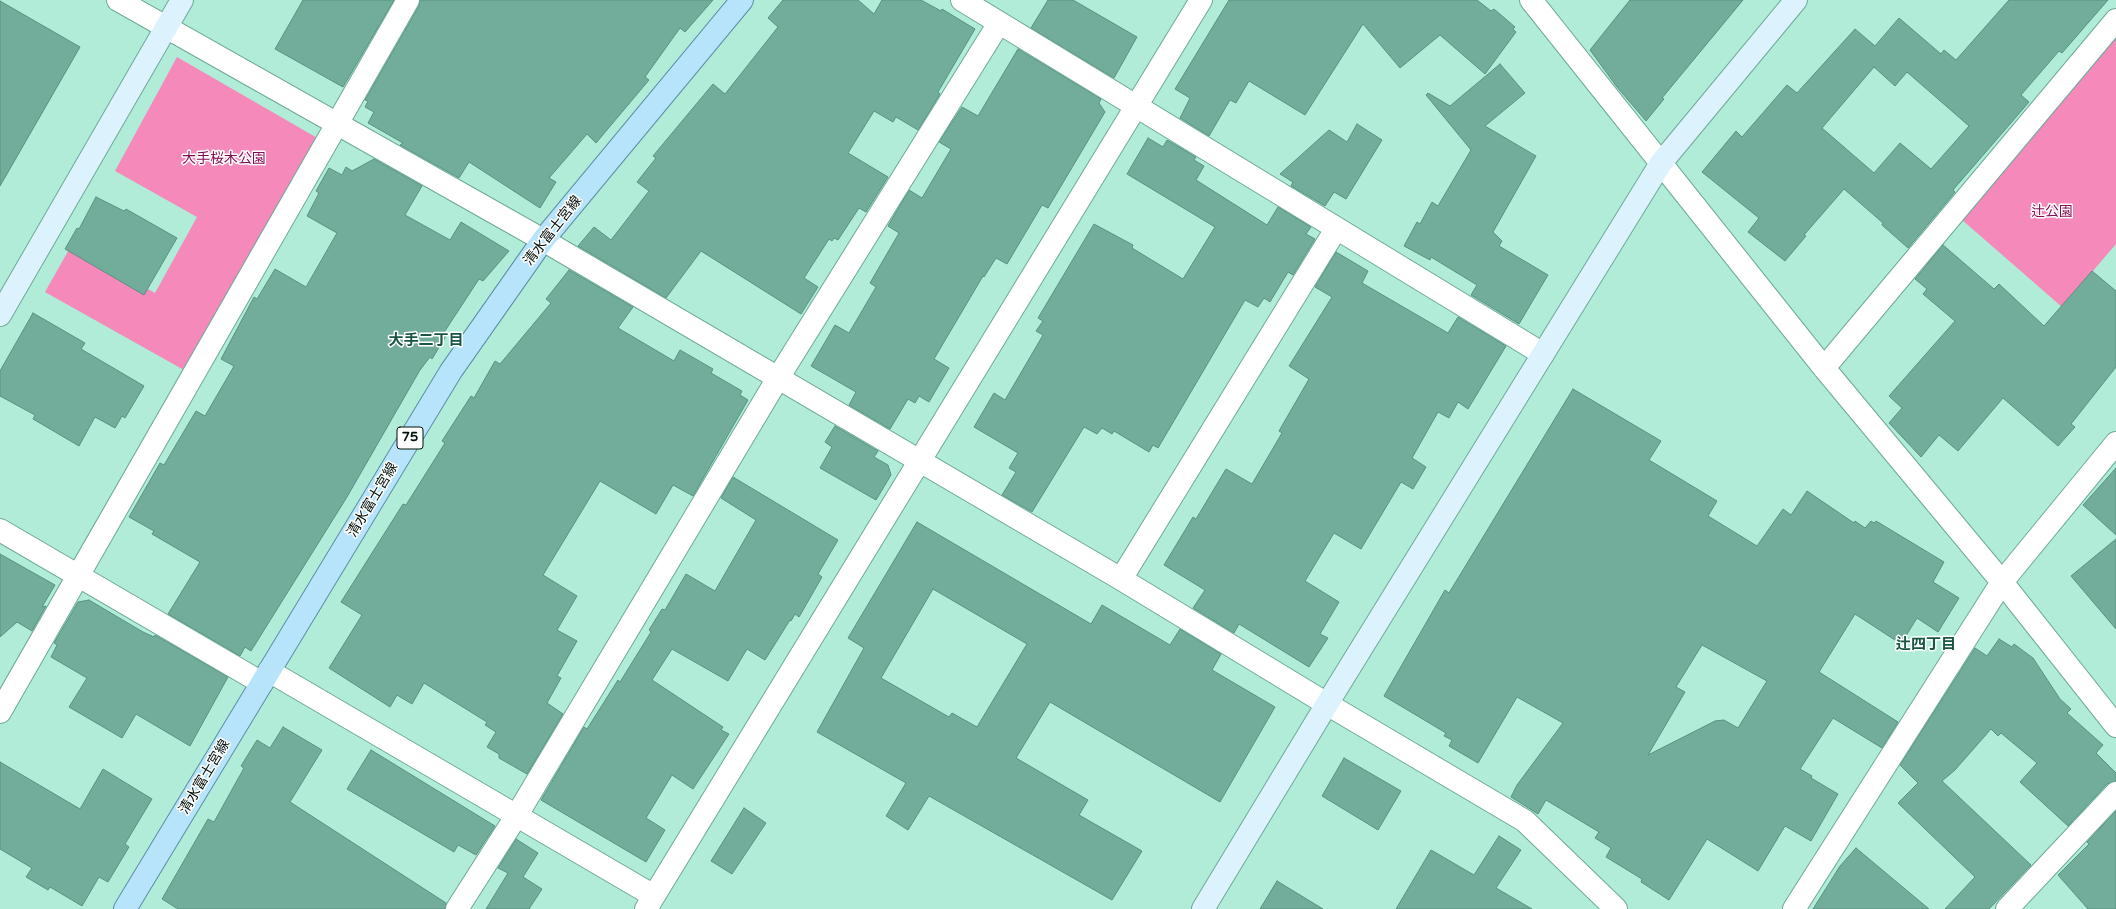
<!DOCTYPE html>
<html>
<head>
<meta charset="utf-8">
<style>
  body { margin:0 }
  canvas { display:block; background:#b0ecd8 }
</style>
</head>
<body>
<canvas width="2116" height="909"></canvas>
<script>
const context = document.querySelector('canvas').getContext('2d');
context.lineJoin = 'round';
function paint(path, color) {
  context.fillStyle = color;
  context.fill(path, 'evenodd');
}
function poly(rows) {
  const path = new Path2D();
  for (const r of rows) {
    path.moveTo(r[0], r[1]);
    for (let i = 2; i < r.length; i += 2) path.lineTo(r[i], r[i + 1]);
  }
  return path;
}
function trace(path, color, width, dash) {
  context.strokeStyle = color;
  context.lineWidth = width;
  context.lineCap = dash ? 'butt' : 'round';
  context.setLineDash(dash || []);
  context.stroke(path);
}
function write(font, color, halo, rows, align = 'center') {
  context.font = font + ' "Varela Round","Noto Sans JP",sans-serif';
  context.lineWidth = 3;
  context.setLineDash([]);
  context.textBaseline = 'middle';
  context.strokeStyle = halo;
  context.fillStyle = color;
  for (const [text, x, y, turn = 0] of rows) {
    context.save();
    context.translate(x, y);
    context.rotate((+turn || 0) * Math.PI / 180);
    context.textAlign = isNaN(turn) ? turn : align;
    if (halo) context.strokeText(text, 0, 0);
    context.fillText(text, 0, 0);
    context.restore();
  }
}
paint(poly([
  [2116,35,2116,244,2062,307,1961,219],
  [177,57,319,139,191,374,45,292,71,246,155,293,197,217,115,171]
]), '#f489ba');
const building = poly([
  [303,0,394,0,343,87,275,49,303,0],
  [420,0,713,0,685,32,680,28,645,77,649,80,596,143,587,134,549,178,556,182,540,208,469,162,459,178,400,145,403,143,368,123,374,112,365,107,368,101,365,100,419,6,420,0],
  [783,0,858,0,874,14,882,0,921,0,941,11,942,9,975,29,938,92,940,94,918,130,896,117,893,122,874,111,848,153,888,177,866,212,859,208,838,240,834,238,832,241,829,239,804,278,818,287,801,314,701,251,666,298,578,246,594,227,611,240,649,191,637,182,656,158,653,156,713,84,725,94,778,27,768,18,783,0],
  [1048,0,1073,0,1137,37,1114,78,1031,28,1048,0],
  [1229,0,1477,0,1491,11,1494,9,1515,27,1513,29,1516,32,1485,74,1440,35,1400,68,1363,24,1305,115,1249,81,1236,103,1230,100,1209,136,1180,118,1190,98,1175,89,1229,0],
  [1630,0,1743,0,1662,98,1664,99,1646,121,1617,87,1590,50,1630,0],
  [2009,0,2108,0,2062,53,2059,51,2021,95,2029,102,1953,190,1955,192,1908,248,1882,225,1883,223,1844,189,1804,235,1806,236,1785,261,1748,232,1759,218,1702,172,1736,131,1742,137,1787,85,1797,93,1855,29,1875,46,1899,18,1941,54,1944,50,1956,60,2009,0],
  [1874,67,1895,86,1907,72,1969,126,1931,169,1900,143,1874,173,1822,128,1874,67],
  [0,1,80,47,0,186,0,1],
  [1018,49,1101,99,1099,103,1105,112,1048,208,1042,205,1007,264,996,258,984,277,983,276,934,359,949,368,929,402,919,396,915,403,908,399,890,429,849,405,856,392,811,366,835,325,849,333,876,287,870,283,899,233,888,226,909,190,922,198,951,149,939,142,962,107,978,116,1018,49],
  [1500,64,1525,93,1485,126,1536,156,1493,232,1502,241,1499,246,1548,275,1519,324,1471,295,1477,285,1431,257,1430,260,1404,246,1417,222,1420,224,1432,202,1438,206,1471,150,1426,95,1428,93,1450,106,1500,64],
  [1357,124,1382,140,1346,199,1334,192,1325,206,1291,186,1293,182,1280,174,1329,130,1347,142,1357,124],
  [1148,138,1163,147,1167,140,1196,157,1194,160,1204,166,1196,180,1267,225,1278,207,1311,227,1306,234,1315,239,1293,275,1288,272,1270,302,1264,298,1258,307,1245,300,1158,448,1153,445,1149,452,1114,431,1112,434,1102,428,1097,434,1084,427,1032,512,1002,495,1016,472,1009,468,1018,453,974,427,994,393,1005,400,1043,335,1036,331,1043,321,1038,318,1094,224,1133,245,1132,248,1183,279,1215,227,1127,174,1148,138],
  [374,159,422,186,405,215,450,240,461,222,509,251,483,281,479,279,443,334,446,336,432,359,430,357,420,370,347,497,251,651,245,647,240,656,168,614,200,562,152,534,154,531,129,517,160,463,164,465,196,411,205,416,234,366,221,359,254,297,257,299,275,269,306,287,337,233,307,216,319,193,316,191,329,168,342,175,346,167,352,171,374,159],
  [96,197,124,211,126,209,177,238,144,295,65,249,77,228,79,229,96,197],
  [1943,245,1994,289,1999,284,2044,326,2092,271,2116,291,2116,367,2071,424,2075,427,2058,446,2003,398,1958,451,1939,435,1921,457,1889,423,1902,408,1889,396,1955,321,1923,294,1927,289,1915,279,1943,245],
  [1336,252,1368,271,1362,283,1448,333,1458,317,1506,346,1468,409,1458,402,1449,418,1438,412,1412,458,1426,467,1413,489,1401,482,1361,549,1334,533,1305,581,1339,602,1320,634,1328,638,1309,667,1239,624,1234,633,1193,608,1205,590,1164,565,1193,517,1196,519,1226,469,1252,484,1282,433,1279,431,1309,379,1289,366,1332,297,1315,287,1336,252],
  [569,270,633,307,618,328,674,361,680,350,713,369,711,373,742,391,740,395,748,400,693,496,673,485,656,514,600,481,543,575,577,596,557,630,577,641,557,676,561,678,547,703,563,714,527,774,499,758,499,754,487,747,496,732,485,725,487,722,424,683,412,704,397,695,390,707,329,668,362,615,341,602,403,504,406,505,445,443,442,441,471,396,474,398,495,361,500,364,551,303,546,299,569,270],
  [33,313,85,343,81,349,144,386,125,418,122,416,115,428,95,417,79,446,33,419,35,415,0,396,0,371,33,313],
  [1573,389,1661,441,1649,460,1717,501,1708,516,1757,546,1783,509,1791,515,1807,491,1854,523,1855,521,1865,528,1871,521,1874,523,1876,521,1944,562,1933,582,1959,598,1938,632,1917,618,1901,644,1855,614,1819,672,1898,722,1882,748,1833,718,1800,769,1812,776,1811,778,1838,794,1811,841,1785,826,1758,871,1707,839,1669,900,1641,882,1642,879,1606,857,1611,848,1595,838,1599,832,1546,800,1538,814,1511,797,1517,785,1563,723,1517,697,1478,763,1449,746,1452,740,1444,736,1446,733,1384,696,1445,590,1449,593,1573,389],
  [1702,645,1767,681,1738,728,1724,720,1715,721,1648,755,1685,692,1676,687,1702,645],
  [835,426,878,451,874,457,888,465,891,475,876,500,820,468,832,447,825,442,835,426],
  [2116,468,2116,535,2083,505,2116,468],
  [733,477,838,540,818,574,822,577,799,617,795,614,791,621,790,620,765,660,747,649,728,681,672,649,652,680,723,727,721,730,729,734,693,789,672,775,646,818,665,830,646,862,541,800,584,727,587,729,618,680,620,682,651,632,649,630,662,609,665,610,686,574,715,591,756,520,721,498,733,477],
  [917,522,1091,624,1102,605,1170,645,1180,629,1221,654,1212,670,1275,707,1220,802,1050,702,1016,758,1088,800,1079,815,1142,851,1112,900,929,796,908,830,886,816,906,783,817,732,864,648,848,638,917,522],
  [933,589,1027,644,977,727,952,713,949,717,881,678,933,589],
  [2116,539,2116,629,2071,576,2116,539],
  [0,554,55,585,42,607,46,606,32,631,17,622,0,637,0,554],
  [89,600,143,632,154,637,155,635,228,677,190,746,136,714,122,738,69,707,87,678,51,657,57,645,54,643,78,602,89,600],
  [1999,639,2012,647,2014,644,2033,658,2060,699,2071,709,2067,713,2103,745,2096,753,2116,773,2116,781,2107,784,2068,826,2020,782,2037,763,2001,733,1998,736,1991,729,1955,770,1942,781,2031,865,1989,909,1945,909,1975,877,1898,803,1918,783,1900,765,1975,648,1987,656,1999,639],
  [283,727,322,750,290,802,446,903,445,909,178,909,162,899,208,819,214,822,244,768,241,766,257,740,270,748,283,727],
  [371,750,495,826,476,855,458,845,454,852,347,789,371,750],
  [1344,758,1401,791,1378,830,1322,796,1344,758],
  [0,762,80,809,103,769,152,799,125,844,129,847,108,882,99,877,82,906,50,887,48,890,26,877,32,868,0,849,0,762],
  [744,808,766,823,732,874,711,861,744,808],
  [2116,811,2116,909,2088,909,2058,875,2089,844,2087,842,2116,811],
  [1499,836,1521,850,1496,888,1532,909,1396,909,1431,850,1474,875,1499,836],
  [516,839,538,853,523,877,542,889,529,909,486,909,508,873,498,868,516,839],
  [1856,848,1929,909,1813,909,1840,866,1856,848],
  [1277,881,1323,909,1260,909,1277,881]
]);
paint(building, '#72ac9a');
trace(building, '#589280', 1);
const street = poly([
  [118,0,543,240,1121,579,1327,704,1525,821,1616,909],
  [962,0,1543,354],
  [1531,0,1824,368,2002,582,2116,726],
  [1824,368,2116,20],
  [0,530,262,683],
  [1121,579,1336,229],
  [269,671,654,896],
  [0,712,408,0],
  [457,909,517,815,778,378,999,23],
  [646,909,1201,0],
  [1794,909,2002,582,2116,443],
  [2007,909,2116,793]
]);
const secondary = poly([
  [0,315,182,0],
  [1203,909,1327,704,1661,163,1796,0]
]);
const primary = poly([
  [125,909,451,371,543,240,742,0]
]);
trace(street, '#6fa997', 24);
trace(secondary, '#6fa997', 24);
trace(primary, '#598ea5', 24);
trace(street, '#fff', 22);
trace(secondary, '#dcf2fd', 22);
trace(primary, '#b8e4fb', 22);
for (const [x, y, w] of [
  [410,438,26]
]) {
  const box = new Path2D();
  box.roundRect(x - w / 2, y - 11, w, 22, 3);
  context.fillStyle = '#fefefe';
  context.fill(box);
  trace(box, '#00100a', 1);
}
write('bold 13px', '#00100a', null, [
  ["75",410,438]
]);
write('14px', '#840e53', '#fefefe', [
  ["大手桜木公園",224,159],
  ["辻公園",2052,212]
]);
write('14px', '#00100a', '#fefefe', [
  ["清水富士宮線",553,231,-52],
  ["清水富士宮線",373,500,-59],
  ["清水富士宮線",205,777,-59]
]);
write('bold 15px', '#185545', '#fefefe', [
  ["大手二丁目",426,341],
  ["辻四丁目",1926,645]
]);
</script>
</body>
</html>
